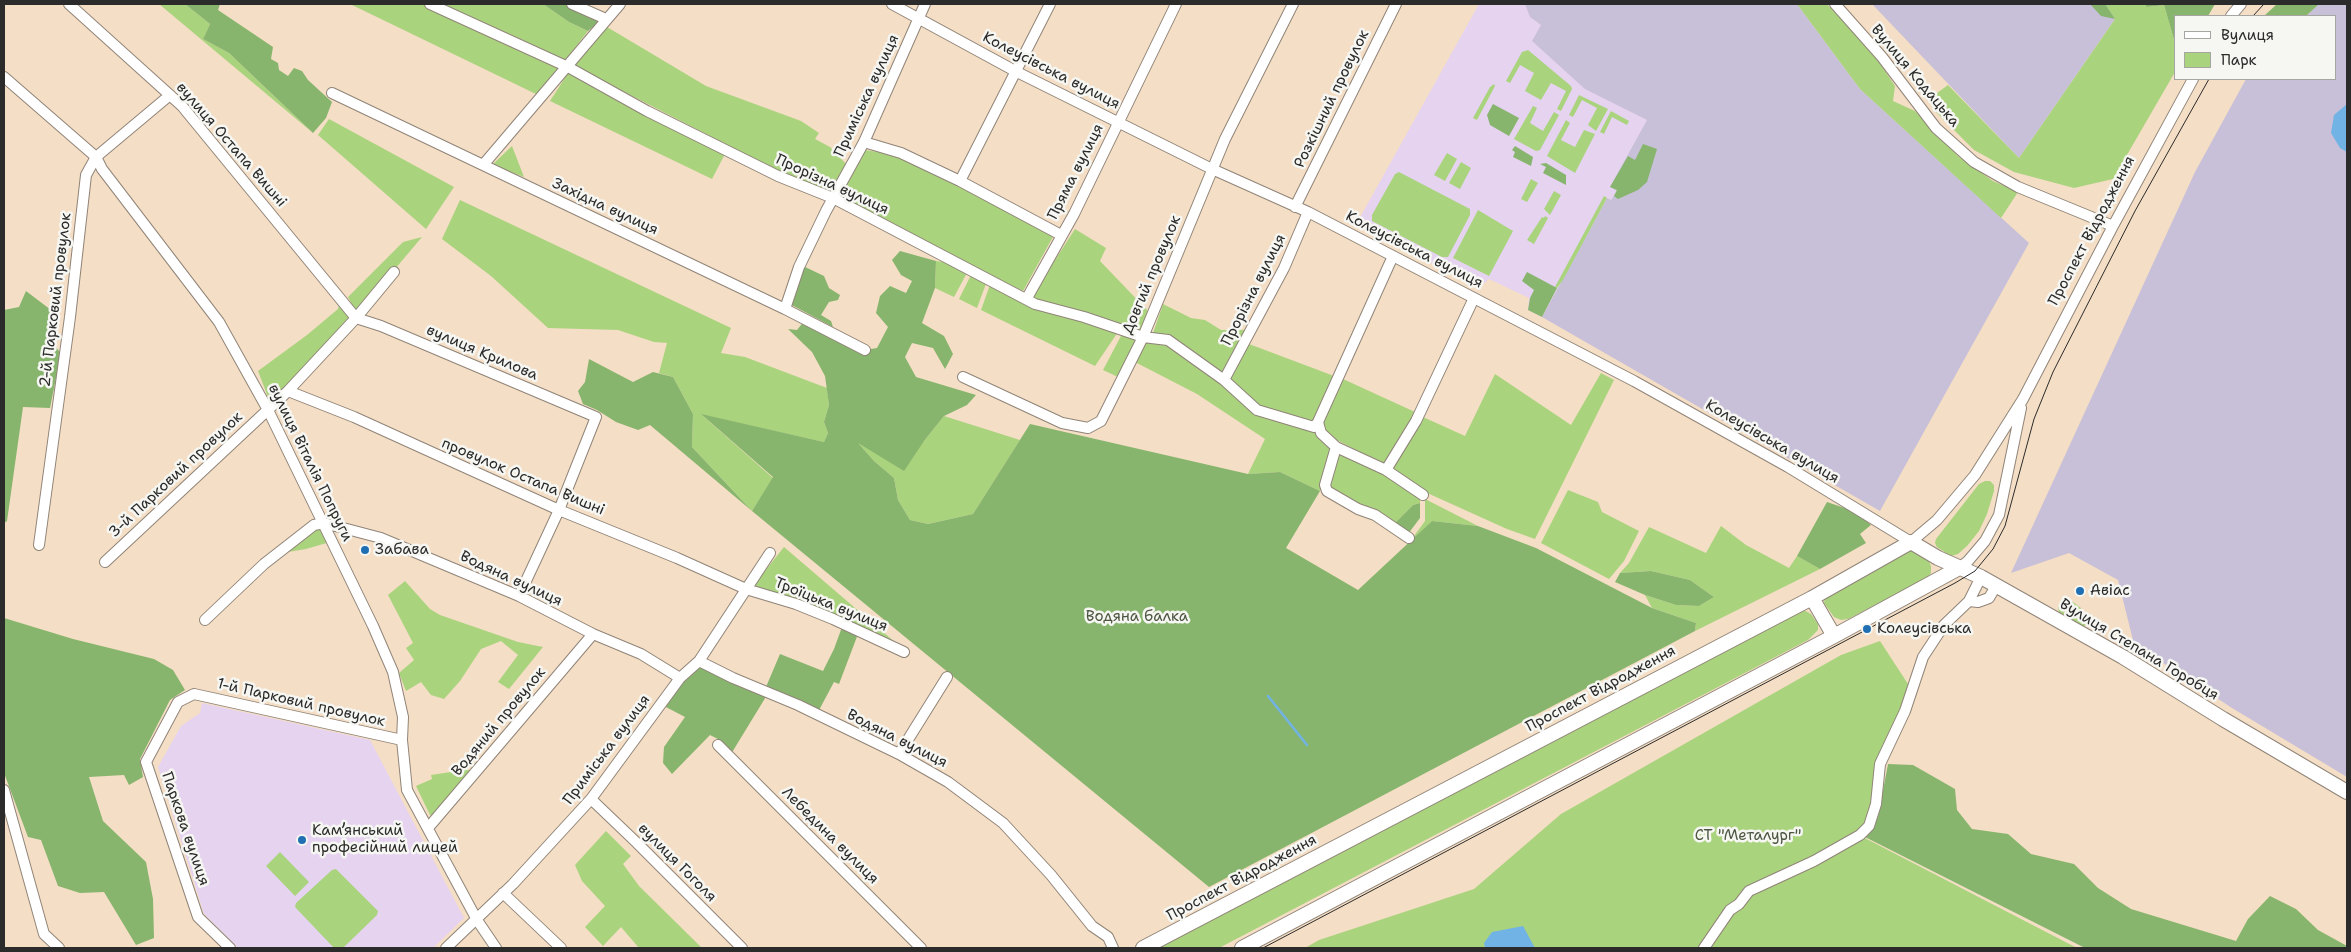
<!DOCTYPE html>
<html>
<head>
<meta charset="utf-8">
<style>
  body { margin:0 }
  #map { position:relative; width:2351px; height:952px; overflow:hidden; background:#f4dec5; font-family:"Shantell Sans",sans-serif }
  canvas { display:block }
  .frame { position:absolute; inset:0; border:5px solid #2b2b2b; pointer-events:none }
  .legend { position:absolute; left:2174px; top:15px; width:162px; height:65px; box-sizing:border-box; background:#f6f6f2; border:1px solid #a5a5a2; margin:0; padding:6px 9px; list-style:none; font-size:15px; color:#2b2b2b }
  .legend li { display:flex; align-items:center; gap:10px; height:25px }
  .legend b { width:25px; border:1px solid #a5a5a2 }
</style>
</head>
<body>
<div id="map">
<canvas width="2351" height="952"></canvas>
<div class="frame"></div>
<ul class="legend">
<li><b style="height:6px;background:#fff"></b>Вулиця</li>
<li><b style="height:14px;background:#aad37e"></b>Парк</li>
</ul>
</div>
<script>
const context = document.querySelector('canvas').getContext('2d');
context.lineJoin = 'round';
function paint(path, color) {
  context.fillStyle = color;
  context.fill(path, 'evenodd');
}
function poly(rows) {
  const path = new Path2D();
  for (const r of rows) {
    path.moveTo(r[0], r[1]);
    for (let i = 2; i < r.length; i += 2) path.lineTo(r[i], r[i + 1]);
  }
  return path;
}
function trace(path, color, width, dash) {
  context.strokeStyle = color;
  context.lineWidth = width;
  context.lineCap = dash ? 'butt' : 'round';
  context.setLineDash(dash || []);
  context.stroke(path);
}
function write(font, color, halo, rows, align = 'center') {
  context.font = font + ' "Shantell Sans",sans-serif';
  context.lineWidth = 5;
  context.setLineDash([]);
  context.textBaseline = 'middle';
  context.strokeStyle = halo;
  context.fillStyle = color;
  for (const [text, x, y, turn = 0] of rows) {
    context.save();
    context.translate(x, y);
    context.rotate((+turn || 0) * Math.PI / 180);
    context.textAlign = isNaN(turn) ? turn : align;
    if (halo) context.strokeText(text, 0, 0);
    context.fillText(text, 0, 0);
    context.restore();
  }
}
paint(poly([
  [1479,4,1532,4,1535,21,1542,25,1532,41,1599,95,1647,120,1611,187,1617,191,1611,200,1607,198,1542,317,1528,310,1529,298,1489,279,1479,288,1361,227,1358,221],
  [202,703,370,740,464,918,433,948,238,948,204,914,158,767,181,726,200,713]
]), '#e6d3f0');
paint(poly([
  [1525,4,1797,4,1860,89,2029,243,1880,511,1542,317,1607,198,1611,200,1617,191,1610,187,1647,120,1585,89,1532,41,1541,25,1530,17],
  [1872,4,2131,4,2115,19,2019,158],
  [2319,4,2347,4,2347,777,2232,708,2134,644,2118,580,2069,553,2011,573,2195,172,2246,79,2335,79,2335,16,2306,16]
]), '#c8c0d8');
paint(poly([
  [159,4,185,4,210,24,203,39,229,53,313,133],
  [350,4,543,4,569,22,588,31,538,95],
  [1797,4,1827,4,1876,57,1895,86,1893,101,1915,111,1959,157,1993,181,2018,192,2001,218,1860,89],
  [2105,4,2145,4,2148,7,2164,5,2175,43,2175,72,2113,179,2074,188,2014,172,1974,150,1934,110,1929,99,1948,85,2019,158,2115,19],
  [607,27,706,86,801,121,819,133,815,139,830,147,847,165,835,195,778,171,574,66],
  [1528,50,1571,86,1572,89,1561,111,1557,109,1566,91,1551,83,1541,100,1525,91,1534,73,1520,65,1510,83,1506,81,1522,52],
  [570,70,726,152,712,179,550,101],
  [1494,84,1495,86,1477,120,1473,118,1490,87],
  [1579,95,1608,109,1596,131,1588,125,1597,108,1582,100,1573,117,1569,115],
  [1533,106,1537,108,1530,123,1543,131,1554,112,1559,115,1540,150,1536,151,1514,139],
  [1611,111,1629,121,1627,125,1612,117,1604,134,1600,132],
  [329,119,454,187,426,229,318,135],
  [1566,120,1570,123,1561,140,1575,147,1584,130,1595,134,1575,173,1547,156],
  [512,146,524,177,492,165],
  [865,150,898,155,968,189,1054,235,1023,291,896,229,839,198],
  [1447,153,1457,159,1445,181,1434,175],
  [1461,162,1471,168,1460,189,1449,183],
  [1399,172,1470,209,1470,215,1448,257,1442,257,1372,221,1372,215,1395,174],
  [1531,179,1538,183,1527,202,1521,199],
  [1554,191,1561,195,1550,215,1544,209],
  [1604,196,1607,198,1563,280,1557,288,1555,287],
  [460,200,731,328,721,353,745,357,827,388,829,405,824,422,828,433,824,442,702,415,773,478,752,511,692,447,693,414,673,377,659,373,667,343,654,342,618,330,548,328,491,276,442,239],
  [1478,210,1513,231,1489,276,1453,258],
  [1545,216,1548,218,1534,244,1527,240,1542,217,1544,218],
  [1075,229,1106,248,1100,261,1148,311,1141,333,1038,302,1031,297],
  [422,237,357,314,348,297,403,242],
  [936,261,951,263,968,271,954,297,935,288],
  [972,273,987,281,977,308,959,299],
  [991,282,1118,332,1095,366,981,310],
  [340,301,354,318,276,400,271,400,268,397,258,371,307,335,338,309],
  [1163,304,1191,318,1205,320,1221,330,1243,330,1247,328,1223,377,1152,336],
  [1122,334,1138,341,1118,377,1103,370],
  [1144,340,1168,343,1217,379,1255,414,1316,430,1332,448,1320,491,1280,472,1248,474,1265,439,1197,394,1133,361],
  [1249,344,1334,376,1312,424,1258,406,1230,380],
  [1601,373,1614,380,1535,539,1507,529,1425,492,1391,468,1423,417,1465,436,1495,374,1571,425],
  [1343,379,1415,412,1385,465,1333,438,1325,432,1322,420],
  [944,416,1020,440,973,514,928,524,910,520,898,500,894,478,874,461,856,441,924,441],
  [1339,451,1380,471,1420,497,1420,503,1413,505,1395,523,1328,486],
  [1985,481,1990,481,1994,485,1994,491,1987,514,1979,531,1967,546,1958,554,1951,556,1937,547,1935,543,1936,539,1979,484],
  [1568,490,1598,502,1602,512,1639,531,1624,561,1609,579,1541,543],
  [1425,499,1478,526,1432,521,1409,543,1425,521],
  [323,526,330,542,306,549,282,553,316,527],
  [1721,526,1746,545,1789,568,1797,556,1820,569,1695,631,1696,623,1652,608,1645,595,1676,605,1699,606,1714,597,1690,580,1651,571,1620,573,1629,563,1649,527,1706,553],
  [784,547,896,643,752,587],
  [1910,550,1915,550,1928,559,1931,566,1931,573,1927,578,1848,619,1841,620,1834,617,1824,603,1825,597],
  [405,581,430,609,440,615,518,642,543,647,509,689,498,682,518,655,501,641,481,649,460,681,444,699,431,695,421,682,406,691,399,673,414,660,406,648,413,643,388,595],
  [2065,601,2073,602,2081,608,2087,621,2084,627,2059,614,2058,607],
  [1800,608,1811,614,1818,624,1818,630,1808,640,1219,948,1150,948],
  [1880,641,1908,684,1901,710,1879,754,1874,801,1866,825,1859,835,2077,948,1305,948,1319,940,1474,889,1561,814,1841,655],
  [464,770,475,770,434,818,430,815,416,786,432,779,431,775],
  [606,831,631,856,623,864,639,886,702,948,639,948,621,927,603,946,585,927,605,906,582,881,575,865],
  [280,852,309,882,295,896,266,866],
  [336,869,378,911,377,915,343,948,334,948,295,907,296,903,332,870]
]), '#aad37e');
paint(poly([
  [185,4,220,4,218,10,273,47,271,59,278,63,279,70,288,76,294,68,302,71,308,80,332,102,326,118,313,133,229,53,203,39,210,24],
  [543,4,565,4,601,20,588,31,569,22],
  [2090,4,2105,4,2115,19,2101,16],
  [2145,4,2215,4,2208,16,2175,16,2175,43,2164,5,2147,7],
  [2277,4,2319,4,2306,16,2264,16],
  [1493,104,1519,118,1509,136,1490,125,1487,115],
  [1643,144,1657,149,1647,182,1638,190,1618,199,1614,196,1617,190,1610,187,1628,156,1635,160],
  [1515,146,1533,157,1531,166,1513,157,1515,152,1512,150],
  [1546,163,1566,175,1566,185,1543,173,1546,167,1540,164],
  [900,251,936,261,935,288,922,323,944,336,953,354,945,369,933,348,912,343,905,357,916,377,976,395,967,405,944,416,924,441,904,471,858,443,874,461,894,478,898,500,910,520,928,524,973,514,1030,424,1248,474,1280,472,1320,491,1286,548,1358,590,1432,521,1478,526,1536,548,1652,608,1696,623,1695,631,1209,887,752,511,650,425,638,430,616,422,597,410,583,404,578,391,585,382,589,359,633,382,653,372,673,377,693,414,692,447,752,511,773,477,701,414,824,442,828,433,824,422,829,405,825,376,812,352,788,329,797,330,805,320,865,350,877,348,888,327,876,313,880,296,890,286,906,293,912,281,901,275,892,260],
  [803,266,824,276,829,288,840,295,838,300,829,302,821,315,831,321,833,327,788,303],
  [1527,272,1557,288,1542,317,1528,310,1530,298,1534,290,1522,281],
  [26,291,51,310,50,341,61,353,50,408,23,407,7,521,4,523,4,310,19,307],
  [1827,502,1856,512,1871,525,1860,534,1866,543,1820,569,1797,556],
  [1420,503,1420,518,1408,534,1395,523,1413,505],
  [1651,571,1690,580,1714,597,1699,606,1676,605,1645,595,1615,582,1620,573],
  [4,618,73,639,154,659,173,670,185,690,170,700,140,759,143,777,129,785,124,775,89,777,103,821,146,862,153,899,154,938,136,945,104,892,80,893,58,886,41,840,28,837,4,773],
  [842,627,858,634,839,684,834,682,818,712,766,687,780,654,823,671,834,649],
  [701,663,767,695,731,754,718,739,710,735,672,774,663,763,664,747,685,717,664,706,682,680],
  [1888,764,1913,765,1955,789,1957,810,1972,829,2008,834,2031,854,2074,864,2098,888,2131,909,2236,941,2248,919,2270,896,2296,909,2318,930,2347,946,2347,948,2085,948,1865,837,1878,817]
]), '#87b56d');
paint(poly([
  [2347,104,2347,152,2340,148,2331,133,2334,115],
  [1523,926,1535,948,1485,948,1484,943,1492,932]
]), '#72b3e6');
trace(poly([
  [1268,696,1307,745]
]), '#72b3e6', 2.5);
const minor = poly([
  [69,4,182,106,356,318],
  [430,4,568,67,647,111,778,176,833,198,1035,304,1084,317,1143,337,1168,340,1224,380,1257,410,1314,427,1318,422,1321,433,1336,447,1386,470,1423,495],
  [572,4,606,19],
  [892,4,1017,72,1212,169,1308,212,1634,381,1788,467,1911,542,1937,520,1975,475,2023,399,2113,226,2193,79],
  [1835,4,1882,57,1936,128,1974,162,2018,187,2113,226],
  [2231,16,2241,4],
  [4,77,96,157,102,169,219,322,268,410,373,626,393,672,403,717,402,740,407,790,477,920,496,948],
  [332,93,785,309,865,350],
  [864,142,901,153,960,181,1061,235],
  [483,165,620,4],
  [960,181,1050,4],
  [1295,207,1396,4],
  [1027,298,1074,214,1176,4],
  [785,309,799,267,826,211,864,142,925,4],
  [356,318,381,326,596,417,559,510,519,596],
  [963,377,1062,423,1088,428,1101,421,1143,337,1225,139,1293,4],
  [1224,380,1284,268,1308,212],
  [288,391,354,417,559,510,677,558,746,589,796,604,833,619,904,652],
  [1318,422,1393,256],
  [1336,447,1325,485,1327,491,1358,509,1375,515,1409,538],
  [1386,470,1416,421,1474,298],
  [39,545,70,317,86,175,96,157,170,95],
  [105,562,288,391,356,318,394,272],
  [1959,568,1968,561,1985,541,1999,515,2021,408],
  [1969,601,1981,577],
  [205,620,264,564,314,525,324,523,381,538,519,596,593,634,641,654,680,678],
  [699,661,733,678,798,705,899,754,948,782,1003,823,1051,875,1092,926,1108,937,1113,948],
  [718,745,921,948],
  [899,754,947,677],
  [4,790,44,934,59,948],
  [591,799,637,843,742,948],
  [428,828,593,634],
  [503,893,561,948],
  [230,948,198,917,146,762,178,702,194,694,402,740],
  [446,948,513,884,591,799,680,678,699,661,770,553],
  [1704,948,1730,910,1739,904,1749,891,1814,861,1860,835,1869,826,1876,804,1880,764,1905,711,1923,657,1944,625,1969,601,1978,602,1989,598,1996,586]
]);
const major = poly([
  [1812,598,1834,636],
  [1143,948,1812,598,1911,542,1938,558,1981,577,2123,657,2223,719,2347,792],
  [1242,948,1834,636,1959,568]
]);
trace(minor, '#908478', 12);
trace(major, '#908478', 16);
trace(minor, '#fff', 10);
trace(major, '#fff', 14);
trace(poly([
  [2253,16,2264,4],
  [1263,948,1955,583,1975,571,1993,549,2005,526,2034,419,2053,372,2135,211,2209,79]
]), '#2b2b2b', 1);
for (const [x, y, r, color] of [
  [365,550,5,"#1f6fb2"],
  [2080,591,5,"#1f6fb2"],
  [1867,629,5,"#1f6fb2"],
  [302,840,5,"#1f6fb2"]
]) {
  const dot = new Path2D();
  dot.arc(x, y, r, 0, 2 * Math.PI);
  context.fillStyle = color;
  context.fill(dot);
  trace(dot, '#f6f6f2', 2);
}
write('15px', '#2b2b2b', '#f6f6f2', [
  ["Колеусівська вулиця",1051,71,27],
  ["Вулиця Кодацька",1915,76,50],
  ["Приміська вулиця",867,96,-65],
  ["Розкішний провулок",1332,99,-64],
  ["вулиця Остапа Вишні",231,145,49],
  ["Пряма вулиця",1076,172,-63],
  ["Прорізна вулиця",832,185,25],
  ["Західна вулиця",605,207,25],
  ["Проспект Відродження",2092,231,-62],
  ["Колеусівська вулиця",1414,250,27],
  ["Довгий провулок",1152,275,-67],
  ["Прорізна вулиця",1254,290,-63],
  ["2-й Парковий провулок",56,300,-83],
  ["вулиця Крилова",482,353,23],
  ["Колеусівська вулиця",1772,442,30],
  ["вулиця Віталія Попруги",310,463,64],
  ["3-й Парковий провулок",176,475,-43],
  ["провулок Остапа Вишні",523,477,23],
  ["Водяна вулиця",511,579,25],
  ["Троїцька вулиця",831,605,22],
  ["Вулиця Степана Горобця",2139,650,31],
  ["Проспект Відродження",1601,689,-28],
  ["1-й Парковий провулок",301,703,13],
  ["Водяний провулок",499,722,-50],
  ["Водяна вулиця",897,739,27],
  ["Приміська вулиця",607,750,-53],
  ["Паркова вулиця",185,829,71],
  ["Лебедина вулиця",830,836,45],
  ["вулиця Гоголя",677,863,45],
  ["Проспект Відродження",1242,878,-28]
]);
write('15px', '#2b2b2b', '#f6f6f2', [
  ["Забава",375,550],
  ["Авіас",2090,591],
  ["Колеусівська",1877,629],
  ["Кам’янський",312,831],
  ["професійний лицей",312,848]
], 'left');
write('15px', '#4b5540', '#f6f6f2', [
  ["Водяна балка",1137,617],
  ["СТ \"Металург\"",1748,836]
]);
</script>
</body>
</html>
